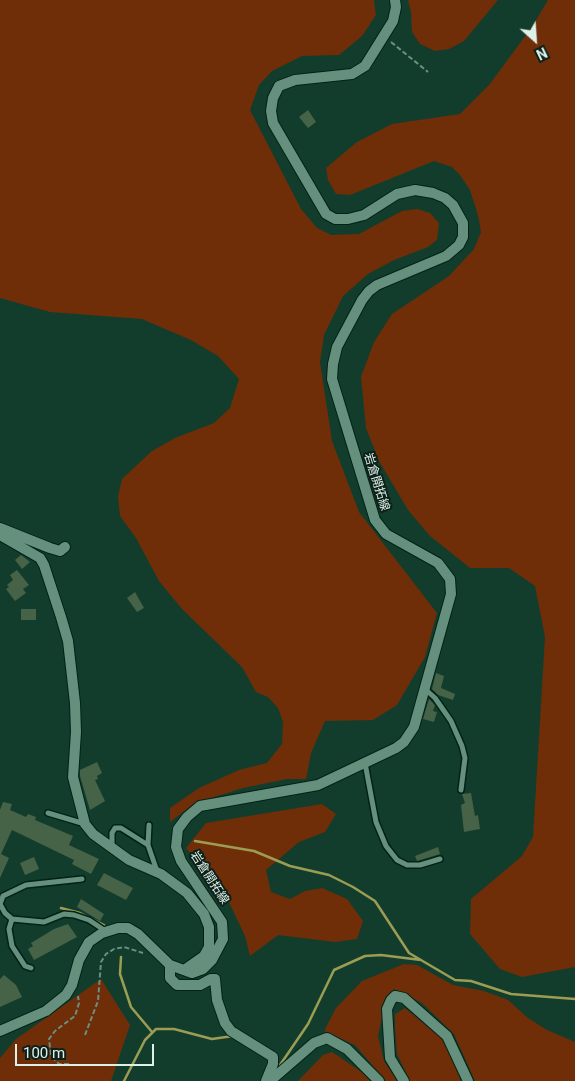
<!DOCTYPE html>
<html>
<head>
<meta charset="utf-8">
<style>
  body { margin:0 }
  #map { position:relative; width:575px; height:1081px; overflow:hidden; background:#123d2d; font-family:Roboto,sans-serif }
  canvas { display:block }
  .north { position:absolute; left:510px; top:15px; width:50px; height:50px; -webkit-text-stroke:4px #0e2019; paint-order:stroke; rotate:154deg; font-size:14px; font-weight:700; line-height:20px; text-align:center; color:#dcf2e8 }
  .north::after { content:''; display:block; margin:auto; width:18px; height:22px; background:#dcf2e8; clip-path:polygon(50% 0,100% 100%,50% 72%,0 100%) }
  .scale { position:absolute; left:15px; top:1044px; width:139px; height:22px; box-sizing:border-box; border:2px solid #dcf2e8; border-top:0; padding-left:6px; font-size:15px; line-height:18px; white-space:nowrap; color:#dcf2e8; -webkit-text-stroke:4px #0e2019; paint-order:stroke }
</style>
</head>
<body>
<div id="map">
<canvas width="575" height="1081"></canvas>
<div class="north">N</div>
<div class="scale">100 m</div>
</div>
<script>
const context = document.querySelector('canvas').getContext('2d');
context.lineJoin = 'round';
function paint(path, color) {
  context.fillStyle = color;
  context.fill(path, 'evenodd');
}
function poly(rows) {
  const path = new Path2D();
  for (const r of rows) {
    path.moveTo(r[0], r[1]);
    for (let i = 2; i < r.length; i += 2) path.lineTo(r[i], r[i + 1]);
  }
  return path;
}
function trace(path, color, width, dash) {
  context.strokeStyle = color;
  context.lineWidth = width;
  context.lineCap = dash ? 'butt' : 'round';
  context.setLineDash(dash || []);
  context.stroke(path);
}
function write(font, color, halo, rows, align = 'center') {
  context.font = font + ' Roboto,"Noto Sans JP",sans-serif';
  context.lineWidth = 4;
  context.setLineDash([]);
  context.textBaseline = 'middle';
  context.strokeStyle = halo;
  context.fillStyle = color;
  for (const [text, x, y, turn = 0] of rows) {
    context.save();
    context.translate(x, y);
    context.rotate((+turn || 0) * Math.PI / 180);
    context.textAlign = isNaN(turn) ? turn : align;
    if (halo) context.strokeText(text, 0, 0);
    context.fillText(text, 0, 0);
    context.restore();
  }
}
paint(poly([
  [0,0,374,0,376,15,362,36,339,55,302,56,272,71,259,85,250,110,301,209,317,228,331,235,359,234,402,211,417,209,430,213,439,223,437,240,428,247,394,260,368,274,343,296,324,335,320,362,332,441,359,512,437,613,425,657,397,705,373,720,325,721,311,753,306,779,287,779,243,788,195,803,170,822,170,808,199,788,239,770,267,763,282,744,283,722,278,708,268,697,256,692,242,667,182,609,159,581,136,538,120,516,118,496,122,479,152,451,175,438,214,423,230,408,239,379,218,356,191,340,142,319,50,312,0,298],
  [408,0,498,0,464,41,449,49,435,51,420,44,412,32,411,12],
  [548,0,575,0,575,967,522,977,500,969,470,934,471,899,522,856,533,837,545,637,535,586,509,568,470,568,429,535,408,510,379,461,366,428,361,377,374,342,392,314,449,276,474,249,481,232,478,215,470,190,460,175,452,167,434,161,350,195,336,194,328,180,326,168,357,142,392,124,460,114,489,85,532,27],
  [322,804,336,814,325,832,299,842,266,870,271,892,290,899,305,891,322,888,347,899,363,921,357,939,335,942,278,935,250,956,245,936,227,898,186,848,206,823],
  [404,964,417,965,453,985,484,991,508,1000,528,1018,547,1030,575,1042,575,1081,475,1081,454,1034,422,1003,394,989,386,998,378,1036,384,1061,397,1081,386,1081,355,1045,324,1031,336,1008,362,981],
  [101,979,130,1025,111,1081,0,1081,0,1058,16,1039],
  [405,1008,444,1040,461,1081,410,1081,397,1054,395,1028,395,1014],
  [332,1052,363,1073,370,1081,298,1081,323,1055]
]), '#6f2e07');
trace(poly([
  [195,841,254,851,290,866,329,875,353,887,375,901,409,953,455,980,471,981,511,994,575,999],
  [61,908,80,913,104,925],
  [121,957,120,974,131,1007,152,1032],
  [278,1068,308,1024,334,970,365,956,381,955,421,960],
  [124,1081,145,1040,156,1029,174,1029,212,1039,233,1036]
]), '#9c9d52', 2.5);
paint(poly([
  [308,110,316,122,308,128,299,117],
  [21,555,30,562,22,569,15,560],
  [17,570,29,585,23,589,26,593,15,601,6,589,9,587,7,585,13,580,10,575],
  [135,592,144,608,137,612,127,598],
  [21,609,36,609,36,620,21,620],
  [436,673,444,676,441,688,455,694,453,700,438,695,432,689],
  [429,699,435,705,433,711,437,712,434,722,423,719],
  [97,762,102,773,97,776,98,779,95,780,105,801,90,810,80,776,80,770],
  [471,793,475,816,478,815,480,829,464,832,461,805,465,803,462,794],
  [3,802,12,804,10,810,26,817,28,814,36,817,35,820,73,836,69,845,99,859,91,874,72,864,74,860,12,830,1,854,9,858,0,878,0,810],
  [438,847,440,854,417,861,415,856],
  [34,857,39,869,25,875,20,863],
  [104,873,133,888,126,900,97,885],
  [81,899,104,914,100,921,77,907],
  [68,924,77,937,34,960,28,949,33,946,31,943,54,929],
  [4,975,16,985,22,997,0,1007,0,979]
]), '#466247');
const lane = poly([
  [425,689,435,698,451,721,462,746,465,758,461,790],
  [365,763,376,822,386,846,397,860,407,865,420,865,440,859],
  [48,813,85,824],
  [149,825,148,845,157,871],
  [112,848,112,833,115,828,121,828,148,845],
  [82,879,26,885,3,896,0,904,5,913,12,919,44,922,64,914,74,915,89,920,107,932],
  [12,919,9,929,12,946,25,966,31,968]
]);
const street = poly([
  [0,528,50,548,60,551,65,547],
  [0,535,40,558,44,565,61,617,68,641,75,703,76,732,73,777,85,824,93,834,129,860,161,874,187,893,204,914,209,927,209,947,204,956,184,970],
  [170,965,170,978,177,985,200,985,211,979,215,979,217,1000,225,1023,231,1031,273,1057,273,1064,266,1081],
  [0,1031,46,1011,66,995,72,985,79,960,89,942,102,933,118,928,128,928,138,934,170,965,192,973,203,969,212,960,223,939,222,922,181,861,176,847,178,829,187,817,200,806,318,785,396,748,404,742,414,727,451,594,450,579,438,563,386,534,375,520,332,379,333,364,337,347,362,300,369,291,377,285,446,256,459,245,463,237,463,223,453,205,445,198,433,193,415,190,397,194,364,215,348,219,335,219,326,214,273,123,271,111,273,98,279,86,295,80,352,74,365,66,393,21,396,7,395,0],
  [270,1081,314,1043,327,1038,347,1049,379,1081],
  [404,1081,390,1058,387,1009,391,1000,395,996,404,998,447,1036,468,1081]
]);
trace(lane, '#022217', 8);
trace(street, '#022217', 12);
trace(poly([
  [391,42,428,72],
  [85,1035,98,1001,101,962,106,954,114,949,124,947,143,953],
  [69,1064,59,1064,51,1056,49,1039,55,1031,75,1016,79,1003,78,996]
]), '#6d8f82', 2, [5, 2.5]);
trace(lane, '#65907d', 5);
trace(street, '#65907d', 10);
write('12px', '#dcf2e8', '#0e2019', [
  ["岩倉開拓線",376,482,73],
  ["岩倉開拓線",209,878,57]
]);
</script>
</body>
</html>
